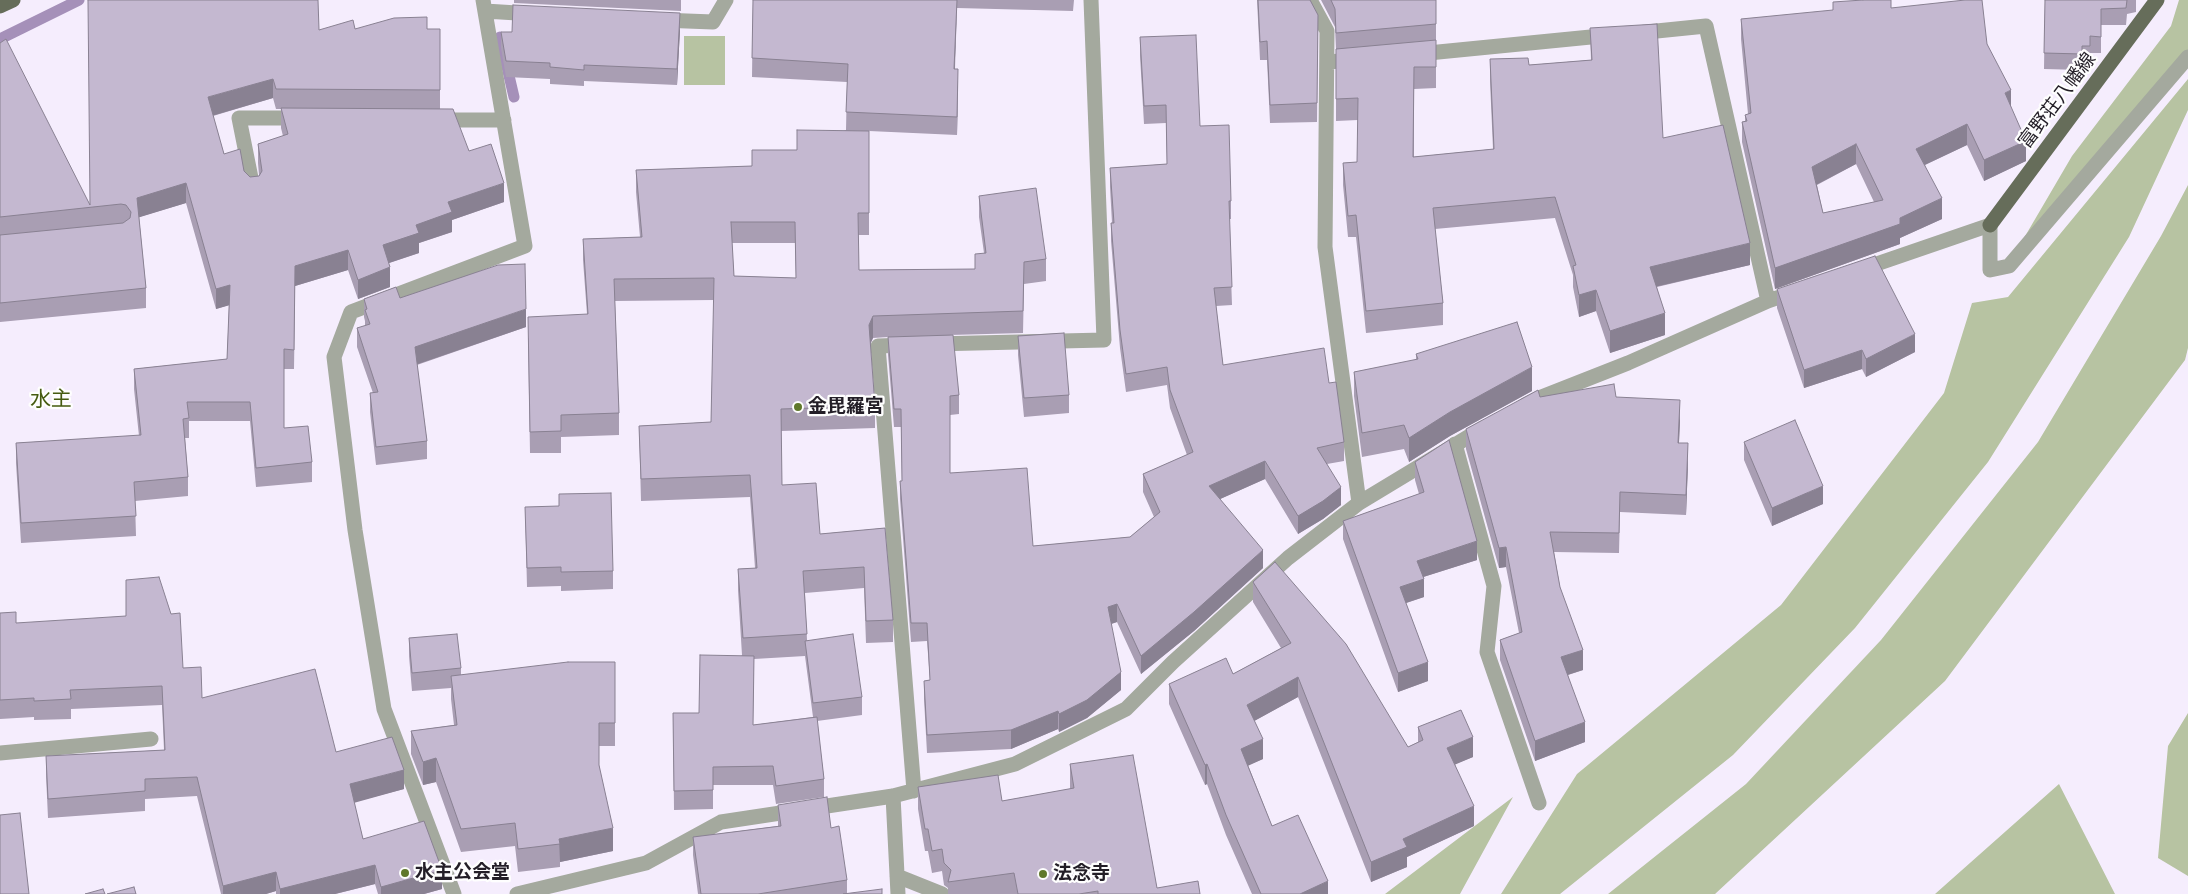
<!DOCTYPE html>
<html>
<head>
<meta charset="utf-8">
<style>
  body { margin:0 }
  canvas { display:block; background:#f5edfd }
</style>
</head>
<body>
<canvas width="2188" height="894"></canvas>
<script>
const context = document.querySelector('canvas').getContext('2d');
context.lineJoin = 'round';
function paint(path, color) {
  context.fillStyle = color;
  context.fill(path, 'evenodd');
}
function poly(rows) {
  const path = new Path2D();
  for (const r of rows) {
    path.moveTo(r[0], r[1]);
    for (let i = 2; i < r.length; i += 2) path.lineTo(r[i], r[i + 1]);
  }
  return path;
}
function trace(path, color, width, dash) {
  context.strokeStyle = color;
  context.lineWidth = width;
  context.lineCap = dash ? 'butt' : 'round';
  context.setLineDash(dash || []);
  context.stroke(path);
}
function write(font, color, halo, rows, align = 'center') {
  context.font = font + ' Signika,"Noto Sans JP",sans-serif';
  context.lineWidth = 4.5;
  context.setLineDash([]);
  context.textBaseline = 'middle';
  context.strokeStyle = halo;
  context.fillStyle = color;
  for (const [text, x, y, turn = 0] of rows) {
    context.save();
    context.translate(x, y);
    context.rotate((+turn || 0) * Math.PI / 180);
    context.textAlign = isNaN(turn) ? turn : align;
    if (halo) context.strokeText(text, 0, 0);
    context.fillText(text, 0, 0);
    context.restore();
  }
}
paint(poly([
  [2179,0,2188,0,2188,61,2024,238,2072,156,2171,26],
  [684,36,725,36,725,85,684,85],
  [2188,79,2188,110,2129,237,1988,462,1855,628,1733,755,1560,894,1501,894,1577,774,1781,605,1944,393,1972,303,2008,297],
  [2188,185,2188,348,2185,360,1945,681,1715,894,1608,894,1746,784,1881,640,2038,442,2161,236],
  [2188,713,2188,876,2158,858,2168,746],
  [2059,784,2115,894,1935,894],
  [1513,797,1460,894,1385,894]
]), '#b7c3a2');
trace(poly([
  [500,37,514,97],
  [0,39,79,0]
]), '#a590b9', 11);
trace(poly([
  [1310,0,1327,31,1325,247,1359,503],
  [485,11,533,14],
  [661,20,713,22,726,0],
  [1637,33,1706,26,1768,301],
  [1418,54,1611,35],
  [1327,62,1355,60],
  [438,120,504,120],
  [253,188,239,118,300,118],
  [1859,270,1990,225,1990,270,2009,266,2188,57],
  [933,344,1104,340,1091,0],
  [907,345,878,346,914,791],
  [1525,405,1539,398,1628,363,1768,301,1797,291],
  [1455,444,1494,586,1487,652,1539,803],
  [0,753,151,739],
  [893,796,898,894],
  [897,876,942,894],
  [454,894,384,709,355,530,334,357,351,312,525,246,483,0],
  [517,894,646,863,721,822,893,796,1015,764,1126,709,1173,662,1288,558,1359,503,1483,428]
]), '#a4a99e', 15);
trace(poly([
  [0,6,13,0],
  [1990,225,2157,0]
]), '#666d5a', 15);
paint(poly([
  [514,0,681,0,681,11,514,3],
  [748,0,1074,0,1073,11,957,8,955,69,958,87,957,135,869,131,869,235,858,235,859,270,975,269,984,253,979,217,979,196,1046,259,1046,281,1024,284,1023,333,950,335,959,395,959,414,950,415,950,473,1033,546,1130,537,1154,517,1143,492,1143,474,1187,455,1170,408,1167,385,1126,392,1120,348,1111,241,1111,223,1112,223,1110,187,1110,168,1167,164,1166,123,1144,124,1140,56,1140,37,1200,126,1231,201,1231,219,1229,219,1232,305,1216,306,1223,365,1329,383,1344,442,1344,461,1327,464,1341,505,1323,519,1298,534,1265,479,1220,499,1263,568,1194,631,1141,674,1117,622,1111,624,1121,690,1087,718,1059,732,1058,729,1011,749,927,753,924,699,924,681,930,680,927,641,911,642,900,499,900,481,902,481,901,427,894,427,888,355,888,337,873,338,870,344,875,406,875,428,781,431,782,485,820,534,885,528,893,620,893,642,866,643,864,588,805,593,807,640,862,697,862,715,817,721,824,779,824,797,776,804,773,785,713,785,713,809,674,810,673,713,699,713,742,655,738,590,738,569,755,568,750,497,641,501,639,426,711,422,714,300,615,301,619,413,619,435,561,437,561,453,530,453,528,338,587,314,583,260,583,239,640,237,636,192,636,170,752,166,797,150,846,130,847,82,752,77,753,0],
  [732,243,795,243,796,278,734,276],
  [805,656,813,717,753,725,754,659],
  [1257,0,1310,0,1318,15,1317,122,1270,123,1267,60,1260,60],
  [1321,0,1436,0,1436,88,1414,89,1414,157,1493,149,1490,81,1490,59,1529,65,1591,60,1590,28,1663,138,1750,265,1657,287,1665,335,1610,353,1596,311,1579,317,1573,287,1573,275,1555,218,1435,229,1443,303,1443,325,1366,333,1356,237,1348,237,1343,185,1343,163,1357,162,1358,120,1336,121,1336,49,1335,27],
  [2045,0,2136,0,2136,12,2127,14,2126,25,2101,25,2101,53,2090,53,2090,62,2082,62,2082,70,2044,69],
  [1891,8,1987,44,2011,108,2026,161,1984,181,1967,145,1925,165,1942,219,1900,238,1900,244,1775,289,1742,142,1742,122,1745,121,1745,115,1748,114,1741,39,1741,19],
  [1856,164,1874,202,1823,213,1817,185],
  [355,29,440,29,440,109,504,202,452,220,452,232,419,243,419,253,389,263,390,287,358,299,348,270,295,286,294,369,284,369,284,428,312,462,312,482,256,487,250,421,189,421,189,438,185,438,188,477,188,496,135,501,136,536,21,543,16,463,16,443,139,436,134,389,134,369,227,359,229,305,216,309,186,203,139,217,146,288,146,308,0,322,0,43,90,205,319,30],
  [273,98,276,109,281,109,281,128,283,136,258,144,258,163,259,175,259,176,250,177,244,171,224,154,213,116],
  [680,30,677,85,584,81,584,86,550,84,550,79,506,77,501,48,501,32],
  [1777,289,1915,352,1866,377,1862,369,1804,388,1777,308],
  [400,298,526,327,417,365,427,441,427,459,376,465,370,412,370,393,373,393,357,347,357,328,365,326,365,321,364,317,364,299],
  [1018,336,1069,395,1069,413,1024,417,1018,355],
  [1416,354,1532,391,1450,436,1409,462,1404,449,1362,457,1354,396,1354,372,1416,360],
  [1540,397,1616,397,1680,420,1679,443,1688,463,1686,515,1620,512,1619,553,1554,552,1560,587,1583,670,1568,675,1585,742,1535,761,1500,660,1500,640,1519,633,1506,567,1499,568,1466,449,1466,429],
  [1744,442,1823,504,1772,526,1744,460],
  [1415,462,1477,560,1423,577,1424,597,1406,603,1428,681,1398,692,1343,539,1343,521,1419,494,1415,480],
  [525,507,613,571,613,589,561,591,561,586,527,587],
  [1253,582,1408,747,1418,742,1418,727,1473,757,1455,764,1474,826,1407,857,1407,867,1371,882,1298,697,1254,721,1263,759,1248,765,1272,826,1328,894,1252,894,1226,835,1207,784,1205,785,1169,704,1169,684,1233,674,1281,648,1253,602],
  [0,613,16,623,183,668,202,698,336,752,404,789,354,802,363,839,442,889,424,894,378,894,375,884,335,894,276,894,276,891,266,894,221,894,197,796,145,799,145,811,48,818,46,775,46,756,164,750,162,705,71,709,71,719,34,720,34,717,0,719],
  [409,638,461,668,461,675,615,662,615,746,599,746,599,765,613,851,560,862,560,867,518,872,515,846,461,852,436,782,423,785,411,754,411,731,454,725,451,699,451,688,412,691,409,656],
  [1070,764,1157,888,1200,894,948,894,948,888,944,885,942,871,932,873,928,851,925,851,918,809,918,787,1002,801,1070,789],
  [778,805,847,880,847,894,882,894,698,894,693,855,693,837,778,826]
]), '#a99eb3');
paint(poly([
  [957,0,954,87,954,69],
  [680,13,680,30,677,85,677,69],
  [958,69,958,87,957,135,957,117],
  [273,79,273,98,208,117,208,97],
  [2011,90,2011,110,2005,93],
  [1967,124,1967,145,1916,169,1916,149],
  [2026,141,2026,161,1984,181,1984,160],
  [1856,144,1856,164,1812,187,1812,167],
  [186,183,186,203,137,218,137,198],
  [504,183,504,202,452,220,452,232,419,243,419,253,383,265,383,245,416,225,448,202],
  [1942,198,1942,219,1900,238,1900,244,1775,289,1775,268,1900,218],
  [1750,243,1750,265,1650,288,1650,267],
  [348,250,348,270,295,286,294,369,295,266],
  [390,267,390,287,358,299,358,280],
  [230,285,230,305,216,309,216,289],
  [1596,290,1596,311,1579,317,1579,295],
  [526,309,526,327,415,365,415,347],
  [1665,313,1665,335,1610,353,1610,331],
  [873,316,873,338,869,347,869,325],
  [1915,334,1915,352,1866,377,1866,359],
  [1862,350,1862,369,1804,388,1804,370],
  [1532,367,1532,391,1450,436,1409,462,1409,438,1450,412],
  [1680,400,1680,420,1678,462,1678,443],
  [1688,443,1688,463,1686,515,1686,495],
  [1265,461,1265,479,1209,504,1209,486],
  [1823,486,1823,504,1772,526,1772,508],
  [1341,487,1341,505,1323,519,1298,534,1298,516],
  [1477,541,1477,560,1417,579,1417,561],
  [1506,547,1506,567,1499,568,1499,548],
  [1263,550,1263,568,1194,631,1141,674,1141,656],
  [1424,579,1424,597,1400,605,1400,587],
  [1117,604,1117,622,1108,625,1108,607],
  [1583,650,1583,670,1561,677,1561,657],
  [1428,662,1428,681,1398,692,1398,673],
  [1121,672,1121,690,1087,718,1059,732,1059,714],
  [1298,677,1298,697,1247,725,1247,705],
  [1058,711,1058,729,1011,749,1011,730],
  [1585,722,1585,742,1535,761,1535,741],
  [1473,737,1473,757,1447,768,1447,748],
  [1263,739,1263,759,1241,769,1241,749],
  [436,758,436,782,423,785,423,762],
  [1207,764,1207,784,1205,785,1205,765],
  [404,770,404,789,350,804,350,784],
  [1474,806,1474,826,1407,857,1407,867,1371,882,1371,862,1403,839],
  [613,828,613,851,560,862,559,839],
  [375,865,375,884,335,894,280,894,280,889],
  [442,870,442,889,424,894,381,894,381,887],
  [276,872,276,891,266,894,223,894,223,886],
  [1328,881,1328,894,1300,894]
]), '#898192');
const building = poly([
  [88,0,318,0,319,30,353,20,355,29,394,18,427,17,427,29,440,29,440,90,276,89,273,79,208,97,224,154,240,149,244,171,250,177,259,176,262,171,258,144,288,134,281,108,453,109,469,151,491,144,504,183,448,202,452,212,416,225,419,233,383,245,390,267,358,280,348,250,295,266,294,350,284,349,284,428,308,426,312,462,256,468,250,402,187,402,189,418,183,419,188,477,134,482,136,516,21,523,16,443,141,435,134,369,227,359,230,285,216,289,186,183,137,198,146,288,0,303,0,235,123,223,130,218,131,212,126,205,121,204,0,217,0,43,6,39,90,205,88,0],
  [753,0,957,0,954,69,958,69,957,117,846,112,848,64,752,58,753,0],
  [1258,0,1310,0,1318,15,1317,103,1270,105,1267,41,1260,42,1258,0],
  [1331,0,1436,0,1436,24,1336,33,1335,9,1331,0],
  [1863,0,1891,0,1891,8,1965,0,1982,0,1987,44,2011,90,2005,93,2026,141,1984,160,1967,124,1916,149,1942,198,1900,218,1900,224,1775,268,1742,122,1747,121,1745,115,1751,113,1741,19,1833,10,1833,2,1863,0],
  [1856,144,1883,200,1823,213,1812,167,1856,144],
  [2045,0,2127,0,2126,8,2101,9,2101,37,2090,36,2090,46,2082,46,2082,54,2044,53,2045,0],
  [513,5,680,13,677,69,584,65,584,70,550,67,550,63,506,61,501,32,512,32,513,5],
  [1657,24,1663,138,1723,125,1750,243,1650,267,1665,313,1610,331,1596,290,1579,295,1573,266,1576,265,1555,197,1433,208,1443,303,1366,311,1356,215,1348,216,1343,163,1357,162,1358,98,1336,99,1336,49,1436,40,1436,67,1414,67,1413,157,1494,149,1490,59,1528,58,1529,65,1592,60,1590,28,1657,24],
  [1196,35,1200,126,1229,125,1231,201,1229,201,1232,287,1214,288,1223,365,1324,348,1329,383,1336,382,1344,442,1317,448,1341,487,1323,501,1298,516,1265,461,1209,486,1263,550,1194,612,1141,656,1117,604,1108,607,1121,672,1087,700,1059,714,1058,711,1011,730,927,735,924,681,930,680,927,623,911,623,900,481,902,481,901,409,894,409,888,337,953,335,959,395,950,396,950,473,1027,468,1033,546,1130,537,1160,512,1143,474,1193,452,1170,390,1167,367,1126,374,1120,330,1111,223,1114,223,1110,168,1167,164,1166,105,1144,106,1140,37,1196,35],
  [797,130,869,131,869,213,858,213,859,270,975,269,975,254,986,253,979,196,1036,188,1046,259,1024,262,1023,311,873,316,869,325,875,406,781,409,782,485,816,483,820,534,885,528,893,620,866,621,864,567,803,571,807,634,743,638,738,569,757,568,750,475,641,479,639,426,711,422,714,278,614,279,619,413,561,415,561,431,530,432,528,317,588,314,583,239,642,237,636,170,752,166,752,150,797,150,797,130],
  [731,222,795,222,796,278,734,276,731,222],
  [1875,256,1915,334,1866,359,1862,350,1804,370,1777,289,1875,256],
  [525,264,526,309,415,347,427,441,376,447,370,393,378,392,357,328,370,324,365,310,367,309,364,299,396,287,400,298,498,265,525,264],
  [1517,322,1532,367,1450,412,1409,438,1404,425,1362,433,1354,372,1418,359,1416,354,1517,322],
  [1064,333,1069,395,1024,398,1018,336,1064,333],
  [1614,384,1616,397,1680,400,1678,443,1688,443,1686,495,1620,492,1619,533,1550,532,1560,587,1583,650,1561,657,1585,722,1535,741,1500,640,1522,632,1506,547,1499,548,1466,429,1538,390,1540,397,1614,384],
  [1795,420,1823,486,1772,508,1744,442,1795,420],
  [1449,440,1477,541,1417,561,1424,579,1400,587,1428,662,1398,673,1343,521,1424,492,1415,462,1449,440],
  [611,493,613,571,561,572,561,567,527,568,525,507,559,506,559,494,611,493],
  [1275,562,1346,644,1408,747,1423,740,1418,727,1461,710,1473,737,1447,748,1474,806,1403,839,1407,847,1371,862,1298,677,1247,705,1263,739,1241,749,1272,826,1298,815,1328,881,1300,894,1261,894,1226,815,1207,764,1205,765,1169,684,1226,658,1233,674,1291,643,1253,582,1275,562],
  [159,577,171,614,180,613,183,668,201,667,202,698,315,669,336,752,392,737,404,770,350,784,363,839,424,821,442,870,381,887,375,865,280,889,276,872,223,886,197,777,145,779,145,791,48,799,46,756,165,750,162,686,70,690,71,699,34,701,34,698,0,700,0,613,16,612,16,623,126,616,126,580,159,577],
  [457,634,461,668,412,673,409,638,457,634],
  [853,634,862,697,813,703,805,641,853,634],
  [700,655,754,656,753,725,817,717,824,779,776,786,773,766,713,767,713,790,674,791,673,713,699,713,700,655],
  [568,662,615,662,615,723,599,723,599,765,613,828,559,839,560,844,518,849,515,823,461,829,436,758,423,762,411,731,457,725,451,676,568,662],
  [1133,755,1157,888,1198,881,1200,894,1098,894,1098,891,1079,894,1018,894,1014,873,948,882,951,870,944,863,942,849,932,851,928,829,925,829,918,787,998,775,1002,801,1074,788,1070,764,1133,755],
  [827,797,831,828,839,826,847,880,758,894,701,894,693,837,781,826,778,805,827,797],
  [20,813,29,894,0,894,0,815,20,813],
  [134,887,136,894,107,894,134,887],
  [103,889,105,894,85,894,103,889],
  [882,889,882,894,843,894,882,889]
]);
paint(building, '#c4b8d0');
trace(building, '#898192', 1);
for (const [x, y, r, color] of [
  [798,407,5,"#60782b"],
  [405,873,5,"#60782b"],
  [1043,874,5,"#60782b"]
]) {
  const dot = new Path2D();
  dot.arc(x, y, r, 0, 2 * Math.PI);
  context.fillStyle = color;
  context.fill(dot);
  trace(dot, '#fefefe', 2);
}
write('19px', '#231e27', '#fefefe', [
  ["富野荘八幡線",2058,101,-53]
]);
write('bold 19px', '#231e27', '#fefefe', [
  ["金毘羅宮",808,407],
  ["水主公会堂",415,873],
  ["法念寺",1053,874]
], 'left');
write('21px', '#465b11', '#fefefe', [
  ["水主",51,400]
]);
</script>
</body>
</html>
